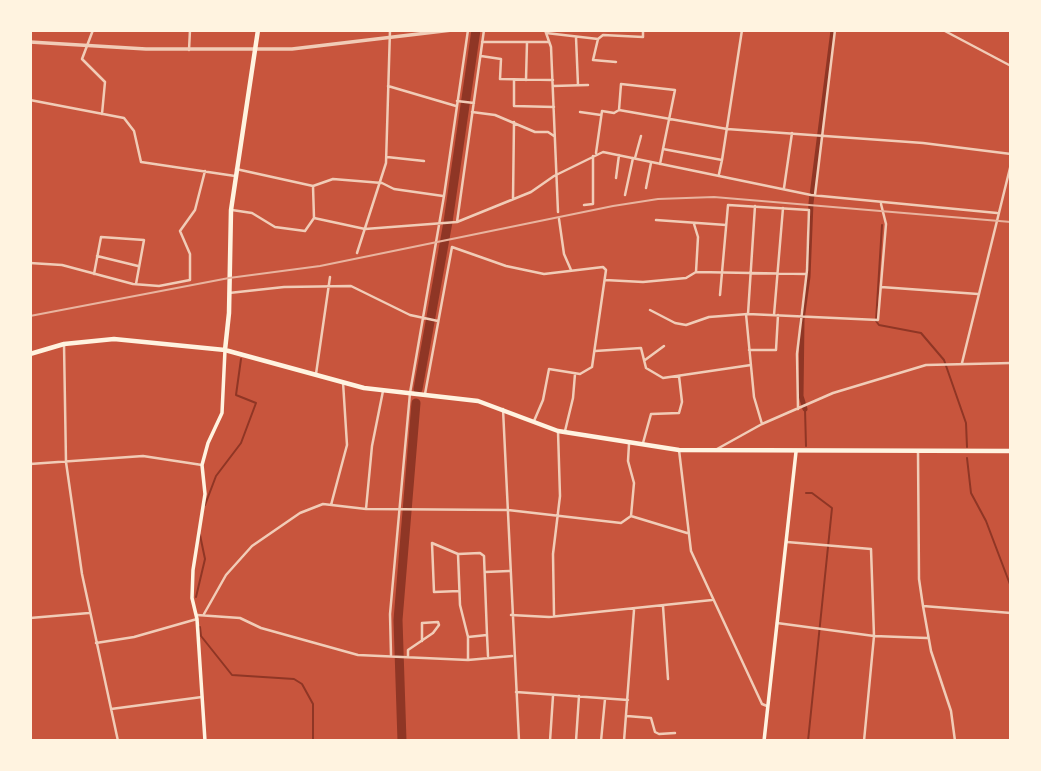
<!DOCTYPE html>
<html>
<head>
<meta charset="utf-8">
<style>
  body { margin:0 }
  #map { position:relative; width:1041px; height:771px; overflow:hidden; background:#c8553d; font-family:"Fira Sans",sans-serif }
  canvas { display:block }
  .frame { position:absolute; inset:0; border:32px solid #fff3e0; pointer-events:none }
</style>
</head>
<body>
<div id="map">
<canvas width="1041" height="771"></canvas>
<div class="frame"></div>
</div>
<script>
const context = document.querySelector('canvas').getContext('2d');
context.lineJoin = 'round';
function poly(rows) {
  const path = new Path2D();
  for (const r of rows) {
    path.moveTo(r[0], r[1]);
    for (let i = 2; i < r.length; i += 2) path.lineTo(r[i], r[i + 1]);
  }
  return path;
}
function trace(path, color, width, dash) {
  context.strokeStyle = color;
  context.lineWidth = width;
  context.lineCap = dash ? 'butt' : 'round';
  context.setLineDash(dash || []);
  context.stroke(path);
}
trace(poly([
  [964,30,978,30],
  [882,225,876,321,879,325,921,333,944,360,966,423,967,447],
  [805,409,806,446],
  [967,458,971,493,986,521,1011,587],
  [806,493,812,493,832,508,808,741],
  [205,505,216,476,241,443,256,403,236,395,241,359],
  [196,597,205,559,200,535],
  [200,627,201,636,232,675,294,679,302,684,313,704,313,741]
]), '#8f3625', 2);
trace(poly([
  [805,409,801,396,802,320,808,277,811,203,833,30]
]), '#8f3625', 5);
trace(poly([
  [418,389,448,222,476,30],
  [402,741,398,620,416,403]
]), '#8f3625', 9);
trace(poly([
  [93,30,82,59,105,82,102,114],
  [545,30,551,47,558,212],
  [943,30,1011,66],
  [546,33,598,39,603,35,643,37,643,30],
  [576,37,578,85],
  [598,39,593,60,616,62],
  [482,42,549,42],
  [189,50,190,30],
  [481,56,501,59,500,79,553,80],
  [514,80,514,106,554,107],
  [526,80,527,42],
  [388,86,456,106],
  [553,86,588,85],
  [30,100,124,118,134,131,141,162,235,176],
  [457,101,474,103],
  [619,110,727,129,923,143,1011,154],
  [472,112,495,115,535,132,548,132,554,136],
  [580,112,601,115],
  [596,153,602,111,614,113,619,110,621,84,675,90,663,149],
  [387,157,424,161],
  [635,158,641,136],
  [660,164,663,149,722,160,742,30],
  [236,169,313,186,333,179,382,183,394,189,443,196],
  [719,174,722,160],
  [616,178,619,155],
  [646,188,651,163],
  [784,188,792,133],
  [625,195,633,158],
  [815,195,835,30],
  [513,199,514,122],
  [584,205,593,204,593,156],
  [232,210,252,213,275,227,305,231,314,218,313,186],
  [314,218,365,229,457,222,531,192,554,176,603,152,811,195,997,213],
  [559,219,564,254,571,270],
  [656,220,726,225],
  [457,222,484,30],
  [694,224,698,237,696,272],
  [357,253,386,163,390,30],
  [97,256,138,266],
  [30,263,62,265,133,284,159,286,190,280,190,254,180,231,195,210,205,171],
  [94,274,101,237,144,240,136,284],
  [605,280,643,282,686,278,696,272,806,274],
  [881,287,978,294],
  [229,293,284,287,351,286,410,315,438,321],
  [720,295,728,205,809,210,807,270,797,354,798,409],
  [650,310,675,323,686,325,709,317,748,314,878,320,886,224,881,204],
  [746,314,754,397,762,424],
  [748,314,755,206],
  [774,315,783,208],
  [64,344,66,462,82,574,118,741],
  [749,350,776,350,778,315],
  [595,351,641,348,646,368,663,378,751,365],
  [645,360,664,346],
  [962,363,1011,164],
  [316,374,330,277],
  [425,394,452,247,506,266,544,274,603,267,606,270,592,367,580,374,549,369,543,400,534,421],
  [503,409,519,741],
  [565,431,573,398,575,374],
  [643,443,651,414,679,413,682,402,679,376],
  [629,444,628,461,634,483,631,516],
  [717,449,762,424,833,393,926,365,1011,363],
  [679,450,691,551,762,704,767,706],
  [30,452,31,464],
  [918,452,919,579,923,606,931,651,951,711,955,741],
  [30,464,143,456,202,465],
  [331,505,347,445,343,382],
  [366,509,372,446,383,391],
  [787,542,871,549,874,636,864,741],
  [458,554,480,553,484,556,487,635,468,637,460,605,458,554,432,543,434,592,459,591],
  [485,572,509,571],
  [663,606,668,679],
  [923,606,1011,613],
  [204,614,226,575,252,546,300,513,323,504,366,509,508,510,621,523,631,516,687,533],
  [197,615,240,618,261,628,358,655,468,660,512,656],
  [511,615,549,617,712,600],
  [554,615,553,554,560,496,558,431],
  [30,618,89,613],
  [777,623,874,636,927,638],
  [487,635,488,656],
  [468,637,468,660],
  [96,643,134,637,197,619],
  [391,655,390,614,410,393,444,196,468,30],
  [408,656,408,650,433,633,439,625,438,622,422,623,422,641],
  [516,692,628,700],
  [111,709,202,697],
  [627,716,651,718,655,732,659,734,675,733],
  [550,741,553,696],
  [576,741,579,696],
  [601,741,605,699],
  [624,741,634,610]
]), '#f1ccb7', 2.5);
trace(poly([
  [30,42,146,49,292,49,452,30]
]), '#f1ccb7', 3.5);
trace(poly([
  [205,741,197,619,192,598,193,570,205,494,202,465,208,443,222,413,225,350],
  [764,741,796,452]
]), '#fff3e0', 3.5);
trace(poly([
  [225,350,229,313,231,210,258,30],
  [30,354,64,344,114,339,225,350,364,388,478,401,558,431,679,450,1011,451]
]), '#fff3e0', 4.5);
trace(poly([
  [30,316,229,278,320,266,613,206,658,199,714,197,1011,222]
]), '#e9b49f', 2);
</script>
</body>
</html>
